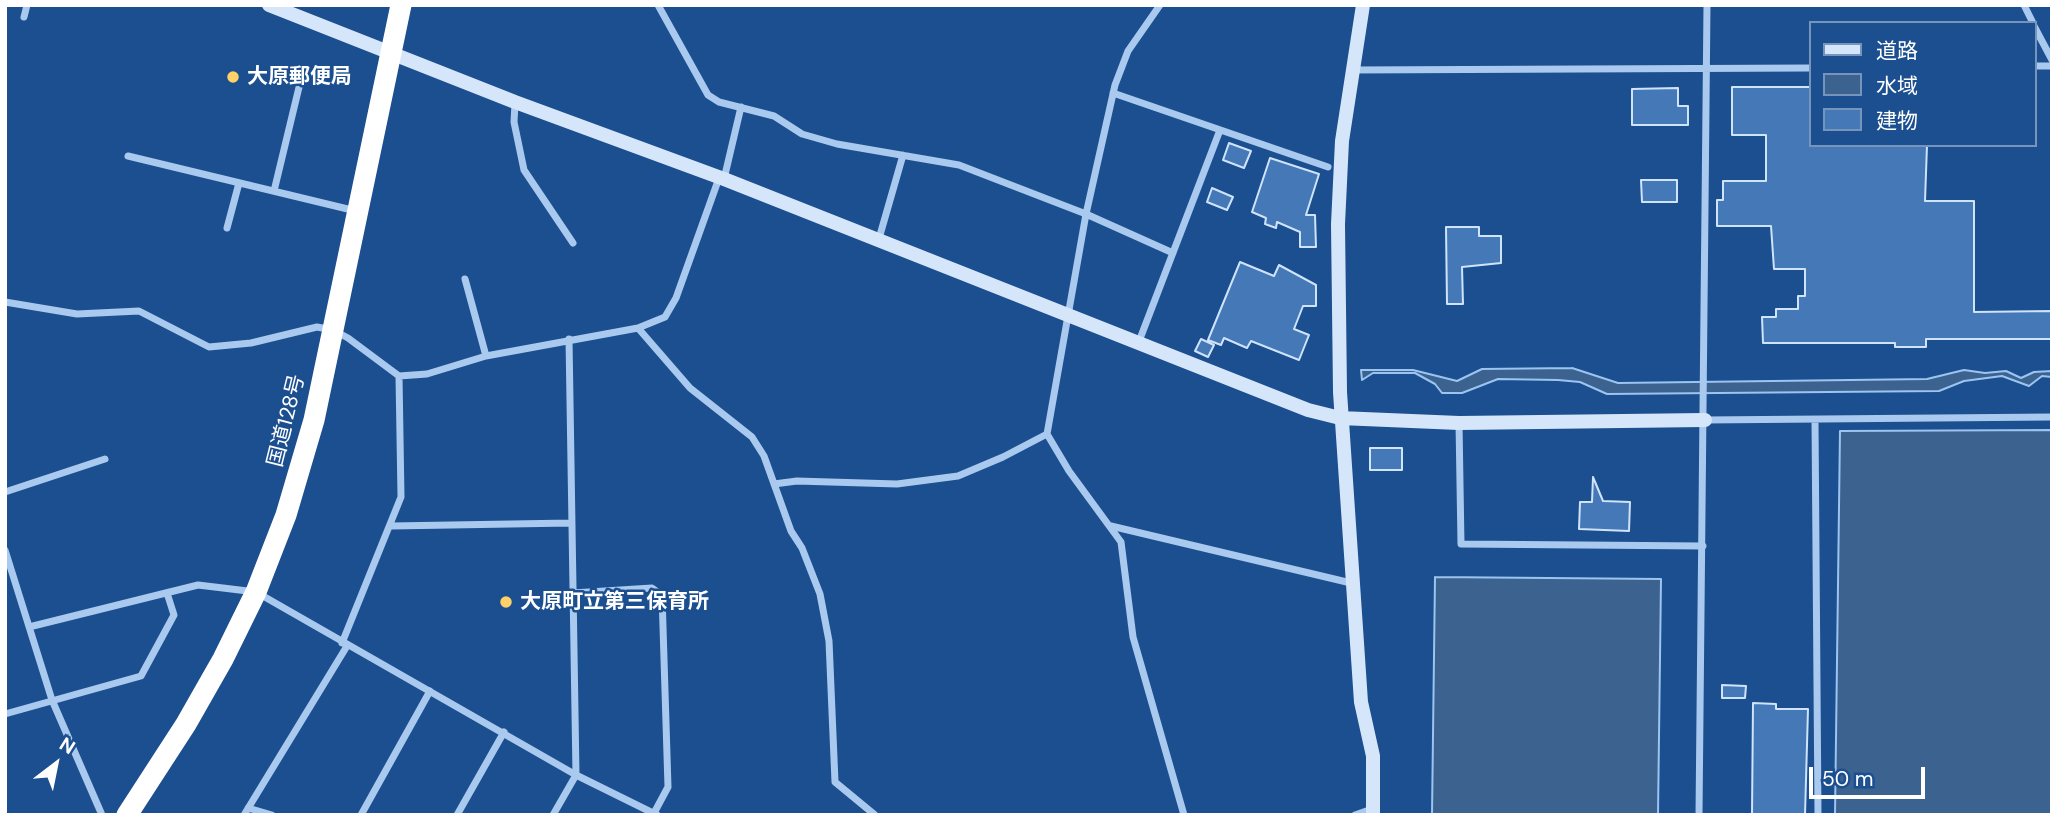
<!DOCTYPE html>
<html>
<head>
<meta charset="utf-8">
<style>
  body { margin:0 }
  #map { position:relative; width:2057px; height:820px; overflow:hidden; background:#1b4f8f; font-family:"DM Sans","Noto Sans JP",sans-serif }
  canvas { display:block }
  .frame { position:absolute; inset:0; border:7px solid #fff; pointer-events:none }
  .legend { position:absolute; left:1809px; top:21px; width:228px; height:126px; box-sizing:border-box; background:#1b4f8f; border:2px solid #7695bc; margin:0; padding:9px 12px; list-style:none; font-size:21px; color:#fff }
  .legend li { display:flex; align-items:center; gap:14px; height:35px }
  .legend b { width:35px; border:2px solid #7695bc }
  .north { position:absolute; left:21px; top:729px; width:70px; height:70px; -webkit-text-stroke:5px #1b4f8f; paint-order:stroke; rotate:32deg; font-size:19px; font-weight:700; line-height:28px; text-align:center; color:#fff }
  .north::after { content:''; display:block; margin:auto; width:24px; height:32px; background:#fff; clip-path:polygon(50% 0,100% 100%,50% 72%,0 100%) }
  .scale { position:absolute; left:1809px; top:767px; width:116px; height:32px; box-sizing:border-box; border:4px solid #fff; border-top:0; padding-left:9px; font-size:21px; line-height:24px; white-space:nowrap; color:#fff; -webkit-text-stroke:5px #1b4f8f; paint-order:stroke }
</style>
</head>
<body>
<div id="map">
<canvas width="2057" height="820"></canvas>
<div class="frame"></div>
<ul class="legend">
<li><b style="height:9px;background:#d6e6fa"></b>道路</li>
<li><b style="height:19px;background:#3c6290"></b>水域</li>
<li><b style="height:19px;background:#4478b7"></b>建物</li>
</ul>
<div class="north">N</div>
<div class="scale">50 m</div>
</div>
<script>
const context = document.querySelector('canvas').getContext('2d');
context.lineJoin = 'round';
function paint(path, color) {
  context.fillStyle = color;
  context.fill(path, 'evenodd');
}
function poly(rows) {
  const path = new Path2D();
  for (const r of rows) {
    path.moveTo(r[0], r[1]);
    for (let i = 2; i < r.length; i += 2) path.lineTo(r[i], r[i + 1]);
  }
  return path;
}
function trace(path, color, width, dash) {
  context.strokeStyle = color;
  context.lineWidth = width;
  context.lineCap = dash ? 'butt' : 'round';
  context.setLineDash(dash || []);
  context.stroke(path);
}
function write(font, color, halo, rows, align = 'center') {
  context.font = font + ' "DM Sans","Noto Sans JP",sans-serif';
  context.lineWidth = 5;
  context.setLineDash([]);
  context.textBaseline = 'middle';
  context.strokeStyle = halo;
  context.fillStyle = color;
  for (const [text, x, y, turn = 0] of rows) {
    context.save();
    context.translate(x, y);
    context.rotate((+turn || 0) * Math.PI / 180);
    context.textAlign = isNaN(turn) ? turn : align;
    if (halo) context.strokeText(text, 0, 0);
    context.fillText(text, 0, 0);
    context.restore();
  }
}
const water = poly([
  [1572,368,1618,383,1927,379,1964,370,1985,373,2006,371,2021,378,2034,372,2052,371,2052,377,2042,376,2029,386,2002,376,1964,381,1939,391,1607,394,1580,382,1558,380,1498,379,1462,393,1442,393,1435,384,1415,373,1373,373,1362,380,1361,370,1413,370,1457,381,1482,369,1572,368],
  [2052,430,2052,815,1835,815,1840,431,2052,430],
  [1435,577,1661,579,1658,815,1432,815,1435,577]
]);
paint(water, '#3c6290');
trace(water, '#9cc4f0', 2);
const building = poly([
  [1732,87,1810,87,1810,145,1927,145,1925,201,1974,201,1974,312,2052,311,2052,339,1926,339,1926,347,1895,347,1895,343,1763,343,1762,317,1776,317,1776,309,1798,309,1798,296,1805,296,1805,269,1774,269,1771,226,1717,226,1717,200,1723,200,1723,181,1766,181,1766,135,1732,135,1732,87],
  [1678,88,1678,106,1688,106,1688,125,1632,125,1632,89,1678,88],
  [1229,143,1251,151,1244,168,1223,160,1229,143],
  [1270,158,1319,174,1306,215,1315,215,1316,247,1300,247,1300,232,1277,222,1276,228,1265,224,1266,218,1252,212,1270,158],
  [1641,180,1677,180,1677,202,1642,202,1641,180],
  [1212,188,1233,197,1227,210,1207,202,1212,188],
  [1446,227,1479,227,1479,236,1501,236,1501,263,1462,267,1463,304,1447,304,1446,227],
  [1240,262,1274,276,1279,265,1316,285,1316,306,1303,306,1294,329,1309,335,1299,360,1251,341,1247,348,1224,338,1221,345,1208,340,1240,262],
  [1201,339,1214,345,1208,357,1195,351,1201,339],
  [1370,448,1402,448,1402,470,1370,470,1370,448],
  [1593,477,1603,501,1630,502,1629,531,1579,529,1580,502,1592,502,1593,477],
  [1722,685,1746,686,1745,698,1722,698,1722,685],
  [1753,703,1776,704,1776,709,1808,709,1805,815,1752,815,1753,703]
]);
paint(building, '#4478b7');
trace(building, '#cfe3fa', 2);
trace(poly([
  [658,5,708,95,719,102,774,116,802,134,837,144,959,165,1086,214,1173,253],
  [1160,5,1128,51,1115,85,1086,214,1047,434,1069,471,1121,542,1133,637,1184,815],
  [2024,5,2033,23],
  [24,17,27,5],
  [2034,26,2052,60],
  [2034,66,2052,66],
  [1352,70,1810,68],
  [1113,93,1328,167],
  [515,103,514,122,524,170,573,243],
  [128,156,356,211],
  [724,179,741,107],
  [274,191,301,79],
  [227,228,239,183],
  [878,242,903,155],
  [465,279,486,356],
  [5,302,77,314,139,311,209,347,251,343,317,327,333,330,348,338,399,376,427,374,486,356,638,328,665,317,676,298,719,178],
  [638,328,690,388,752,437,764,456,791,531,802,548,820,594,829,641,835,782,875,815],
  [1138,344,1220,130],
  [1705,420,2052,417],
  [1815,420,1818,815],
  [1459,423,1461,544,1703,546],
  [774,484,797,481,897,484,958,476,1003,457,1047,434],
  [5,492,105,459],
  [391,526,571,523],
  [1111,526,1351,583],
  [5,550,52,700,102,815],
  [573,593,652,588,662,595,668,787,653,815],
  [29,627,198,585,256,592,576,775,657,815],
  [342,643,401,497,399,376],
  [5,714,141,676,174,615,167,593],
  [248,808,272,815],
  [244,815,347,646],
  [361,815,430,691],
  [457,815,504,732],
  [553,815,576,775,569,339],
  [1355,815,1372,809],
  [1699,815,1707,5]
]), '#a9c9ee', 7);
trace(poly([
  [269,5,515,102,724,179,1308,410,1340,418,1459,423,1705,420],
  [1363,5,1342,141,1338,224,1340,392,1361,702,1373,756,1373,815]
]), '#d6e6fa', 14);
trace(poly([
  [127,815,186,724,223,659,256,592,286,515,314,420,401,5]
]), '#fff', 21);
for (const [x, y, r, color] of [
  [233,77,7,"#ffd166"],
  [506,602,7,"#ffd166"]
]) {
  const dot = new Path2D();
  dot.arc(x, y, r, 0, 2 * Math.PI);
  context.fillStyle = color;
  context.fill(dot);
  trace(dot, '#1b4f8f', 2.5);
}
write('bold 21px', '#fff', '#1b4f8f', [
  ["大原郵便局",247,77],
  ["大原町立第三保育所",520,602]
], 'left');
write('21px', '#fff', '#1b4f8f', [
  ["国道128号",287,421,-76]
]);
</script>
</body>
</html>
